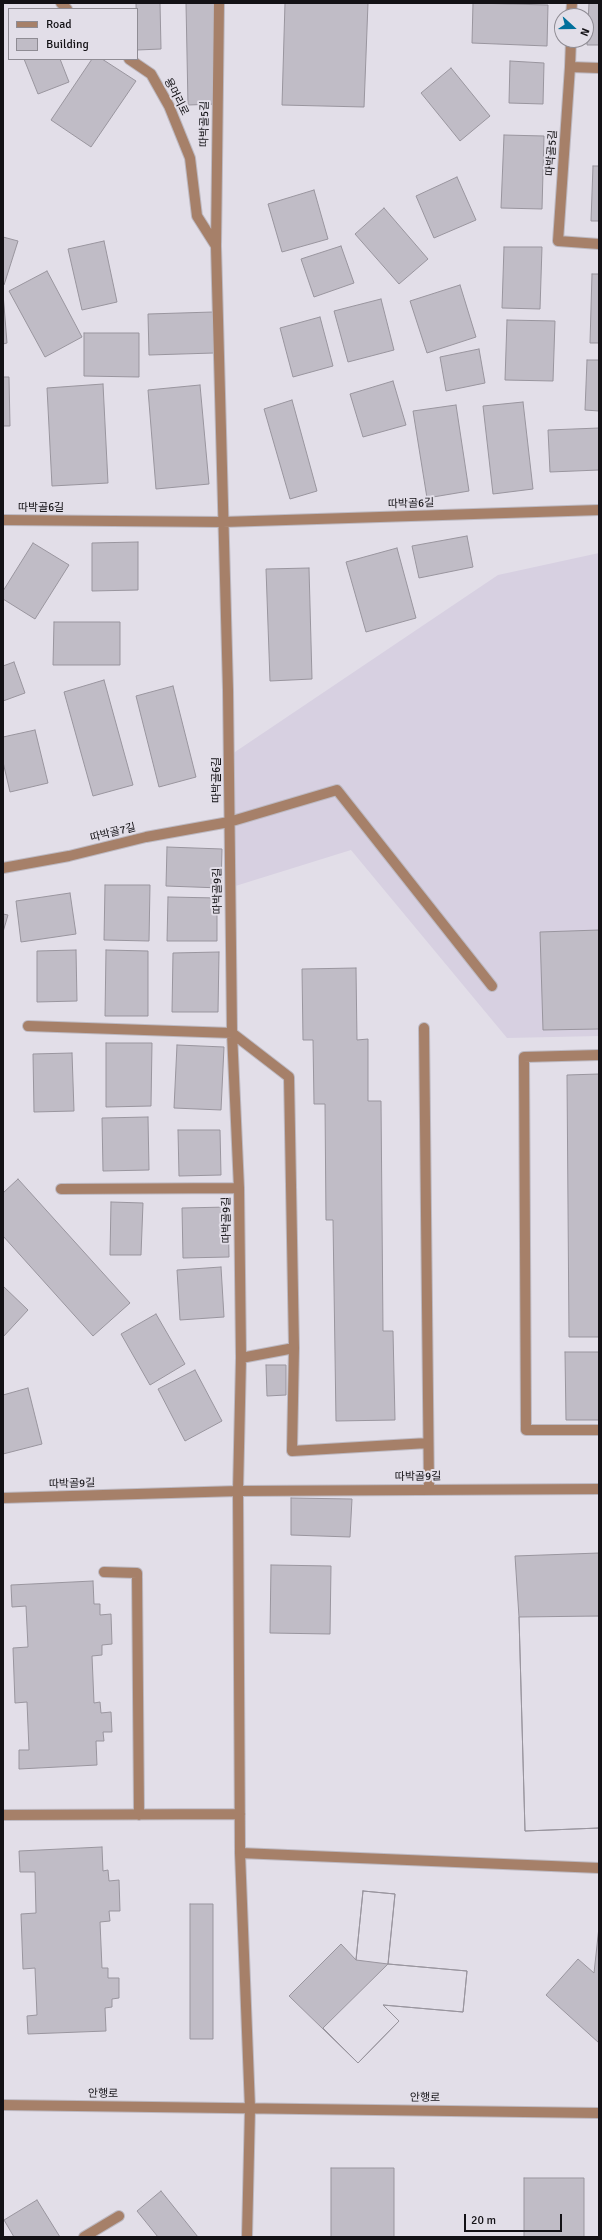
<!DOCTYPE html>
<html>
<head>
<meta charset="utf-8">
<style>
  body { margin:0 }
  #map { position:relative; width:602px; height:2240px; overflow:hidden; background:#e2dee8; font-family:Signika,sans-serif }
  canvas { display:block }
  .frame { position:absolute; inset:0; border:4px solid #131115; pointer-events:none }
  .legend { position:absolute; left:8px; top:8px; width:130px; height:52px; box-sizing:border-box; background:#e2dee8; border:1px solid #8f8c94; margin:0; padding:5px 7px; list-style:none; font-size:12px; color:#131115 }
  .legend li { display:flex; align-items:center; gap:8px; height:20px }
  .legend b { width:20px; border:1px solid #8f8c94 }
  .north { position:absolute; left:554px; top:8px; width:40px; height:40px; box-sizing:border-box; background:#e2dee8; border:1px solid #8f8c94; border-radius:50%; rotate:111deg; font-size:11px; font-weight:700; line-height:16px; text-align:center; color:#131115 }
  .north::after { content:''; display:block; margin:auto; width:14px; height:18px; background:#01709c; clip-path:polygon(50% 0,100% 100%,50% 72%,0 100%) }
  .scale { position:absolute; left:464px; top:2214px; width:98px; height:18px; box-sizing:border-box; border:2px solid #131115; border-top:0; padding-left:5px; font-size:12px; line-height:14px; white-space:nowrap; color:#131115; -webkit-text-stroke:3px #e2dee8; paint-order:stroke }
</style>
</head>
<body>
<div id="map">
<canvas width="602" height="2240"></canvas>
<div class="frame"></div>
<ul class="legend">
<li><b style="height:5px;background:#a68069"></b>Road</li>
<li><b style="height:11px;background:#c0bcc6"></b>Building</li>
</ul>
<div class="north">N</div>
<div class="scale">20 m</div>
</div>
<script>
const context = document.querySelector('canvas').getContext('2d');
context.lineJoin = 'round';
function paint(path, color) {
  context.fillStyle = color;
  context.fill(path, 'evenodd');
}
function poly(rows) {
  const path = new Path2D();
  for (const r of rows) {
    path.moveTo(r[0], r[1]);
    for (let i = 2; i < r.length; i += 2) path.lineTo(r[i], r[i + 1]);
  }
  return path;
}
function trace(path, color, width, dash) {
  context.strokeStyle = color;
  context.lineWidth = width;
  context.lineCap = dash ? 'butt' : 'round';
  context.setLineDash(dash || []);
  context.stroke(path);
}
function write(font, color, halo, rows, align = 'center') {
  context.font = font + ' Signika,"Noto Sans KR",sans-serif';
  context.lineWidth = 4;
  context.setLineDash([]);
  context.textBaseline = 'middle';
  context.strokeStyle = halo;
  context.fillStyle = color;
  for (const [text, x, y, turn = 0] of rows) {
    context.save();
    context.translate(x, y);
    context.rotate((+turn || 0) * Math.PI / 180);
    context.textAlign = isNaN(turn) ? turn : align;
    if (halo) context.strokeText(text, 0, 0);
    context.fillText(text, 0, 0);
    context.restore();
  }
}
paint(poly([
  [599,553,599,1036,507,1038,351,850,229,888,229,756,498,575]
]), '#d7d0e1');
const building = poly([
  [136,3,160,3,161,49,137,50,136,3],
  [186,3,214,3,216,104,188,105,186,3],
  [285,3,368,3,364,107,282,105,285,3],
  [473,3,548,5,547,46,472,43,473,3],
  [589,3,599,3,599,45,587,45,589,3],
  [24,59,60,59,69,82,38,94,24,59],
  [92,59,102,59,136,81,91,147,51,120,92,59],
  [510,61,544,63,543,104,509,103,510,61],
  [451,68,490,116,460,141,421,93,451,68],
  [504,135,544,136,542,209,501,208,504,135],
  [593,166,599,166,599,221,591,221,593,166],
  [457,177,476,220,434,238,416,196,457,177],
  [314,190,328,239,282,252,268,204,314,190],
  [384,208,428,259,399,284,355,234,384,208],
  [3,237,18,241,4,285,3,284,3,237],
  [104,241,117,302,82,310,68,249,104,241],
  [341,246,354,283,314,297,301,259,341,246],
  [504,247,542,247,540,309,502,308,504,247],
  [47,271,82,337,45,357,9,291,47,271],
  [592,274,599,274,599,343,590,343,592,274],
  [460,285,476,337,427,353,410,301,460,285],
  [3,293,7,343,3,344,3,293],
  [381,299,394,350,348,362,334,311,381,299],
  [213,312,214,353,149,355,148,314,213,312],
  [320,317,333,366,293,377,280,328,320,317],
  [507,320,555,321,553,381,505,380,507,320],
  [84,333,139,333,139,377,84,376,84,333],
  [479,349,485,383,446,391,440,357,479,349],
  [587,360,599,360,599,411,585,410,587,360],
  [3,377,9,377,10,426,3,426,3,377],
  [393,381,406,425,363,437,350,394,393,381],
  [103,384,108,483,52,486,47,388,103,384],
  [200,385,209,484,156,489,148,390,200,385],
  [292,400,317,491,290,499,264,409,292,400],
  [523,402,533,489,493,494,483,406,523,402],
  [456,405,469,491,427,498,413,411,456,405],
  [599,428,599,470,550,472,548,430,599,428],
  [467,536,473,567,419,578,412,546,467,536],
  [138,542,138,590,92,591,92,543,138,542],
  [33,543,69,565,35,619,3,599,3,591,33,543],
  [397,548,416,618,366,632,346,562,397,548],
  [309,568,312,679,270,681,266,569,309,568],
  [54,622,120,622,120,665,53,665,54,622],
  [14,662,25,693,3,701,3,666,14,662],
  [104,680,133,785,93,796,64,692,104,680],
  [173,686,196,777,159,787,136,696,173,686],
  [35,730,48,783,10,792,3,762,3,737,35,730],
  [167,847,222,849,221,888,166,886,167,847],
  [105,885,150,885,149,941,104,940,105,885],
  [70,893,76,934,21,942,16,901,70,893],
  [168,897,217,898,217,941,167,941,168,897],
  [3,914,8,915,3,932,3,914],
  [599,930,599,1029,543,1030,540,932,599,930],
  [76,950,77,1001,37,1002,37,951,76,950],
  [106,950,148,951,148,1016,105,1016,106,950],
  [219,952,218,1012,172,1012,173,953,219,952],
  [356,968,357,1040,368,1039,368,1101,381,1101,383,1331,393,1331,395,1420,336,1421,333,1220,326,1220,325,1104,314,1104,313,1040,303,1040,302,969,356,968],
  [106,1043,152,1043,151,1106,106,1107,106,1043],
  [177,1045,224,1047,221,1110,174,1108,177,1045],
  [72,1053,74,1111,34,1112,33,1054,72,1053],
  [599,1074,599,1337,569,1337,567,1075,599,1074],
  [148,1117,149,1170,103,1171,102,1118,148,1117],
  [178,1130,220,1130,221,1175,179,1176,178,1130],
  [18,1179,130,1303,93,1336,3,1236,3,1193,18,1179],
  [111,1202,143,1203,141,1255,110,1255,111,1202],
  [228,1207,229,1257,183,1258,182,1208,228,1207],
  [221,1267,224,1317,180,1320,177,1270,221,1267],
  [3,1286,28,1310,3,1337,3,1286],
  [156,1314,185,1364,150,1385,121,1334,156,1314],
  [565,1352,599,1352,599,1420,566,1420,565,1352],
  [266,1365,286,1365,286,1395,267,1396,266,1365],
  [195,1370,222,1421,185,1441,158,1389,195,1370],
  [28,1388,42,1444,3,1454,3,1395,28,1388],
  [291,1498,352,1499,350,1537,291,1535,291,1498],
  [599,1553,599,1828,525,1831,519,1617,515,1556,599,1553],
  [271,1565,331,1566,330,1634,270,1633,271,1565],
  [93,1581,94,1604,100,1604,100,1615,111,1614,112,1644,102,1645,102,1655,92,1656,94,1703,100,1702,101,1713,111,1712,112,1732,103,1732,104,1741,96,1741,97,1765,19,1769,19,1750,29,1750,27,1702,15,1703,13,1648,28,1647,26,1606,12,1607,11,1585,93,1581],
  [599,1616,599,1828,525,1831,519,1617,599,1616],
  [102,1847,103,1871,108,1870,109,1881,119,1880,120,1911,109,1911,110,1921,100,1922,102,1968,108,1968,108,1978,119,1978,119,1998,112,1999,112,2007,105,2008,106,2031,28,2034,27,2016,37,2015,35,1968,23,1969,21,1914,36,1913,35,1872,20,1872,19,1851,102,1847],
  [363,1891,395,1894,388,1964,467,1971,463,2012,383,2005,399,2021,358,2063,289,1996,341,1944,356,1960,363,1891],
  [363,1891,395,1894,388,1964,356,1960,363,1891],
  [190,1904,213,1904,213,2039,190,2039,190,1904],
  [599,1927,599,2043,546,1995,578,1959,594,1973,599,1927],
  [388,1964,467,1971,463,2012,383,2005,399,2021,358,2063,323,2028,388,1964],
  [331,2168,394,2168,394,2237,331,2237,331,2168],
  [524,2178,584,2178,584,2237,524,2237,524,2178],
  [161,2191,198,2237,158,2237,137,2211,161,2191],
  [37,2200,60,2237,14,2237,4,2220,37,2200]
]);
paint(building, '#c0bcc6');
trace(building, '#99959e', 1);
const minor = poly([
  [61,3,67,9],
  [219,3,216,246,228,690,232,1033,239,1188,241,1358,238,1491,599,1489],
  [571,16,572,3],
  [129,59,151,74,169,106,190,158,197,216,216,246],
  [570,67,571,40],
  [599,68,570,67,558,241,599,244],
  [3,520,223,522,599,510],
  [3,868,69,856,146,837,229,822,337,790,492,986],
  [28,1026,232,1033,289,1077,294,1348,292,1451,428,1443],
  [424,1028,429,1489],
  [599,1055,524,1057,526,1430,599,1430],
  [61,1189,239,1188],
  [241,1358,294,1348],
  [3,1498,238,1491,240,1853,250,2108,247,2237],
  [104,1572,137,1573,139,1815],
  [3,1815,240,1814],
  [240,1853,599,1868],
  [3,2105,599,2113],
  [84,2237,119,2216]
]);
trace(minor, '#bdb9c2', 12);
trace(minor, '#a68069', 10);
write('11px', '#131115', '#e2dee8', [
  ["용머리로",176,97,63],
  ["따박골5길",205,124,-89],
  ["따박골5길",552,153,-86],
  ["따박골6길",411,504,-2],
  ["따박골6길",41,508],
  ["따박골6길",217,780,-90],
  ["따박골7길",113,833,-14],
  ["따박골9길",218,891,-91],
  ["따박골9길",227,1220,-91],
  ["따박골9길",418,1477,-1],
  ["따박골9길",72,1484,-2],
  ["안행로",103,2094,1],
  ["안행로",425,2098,1]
]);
</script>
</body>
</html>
